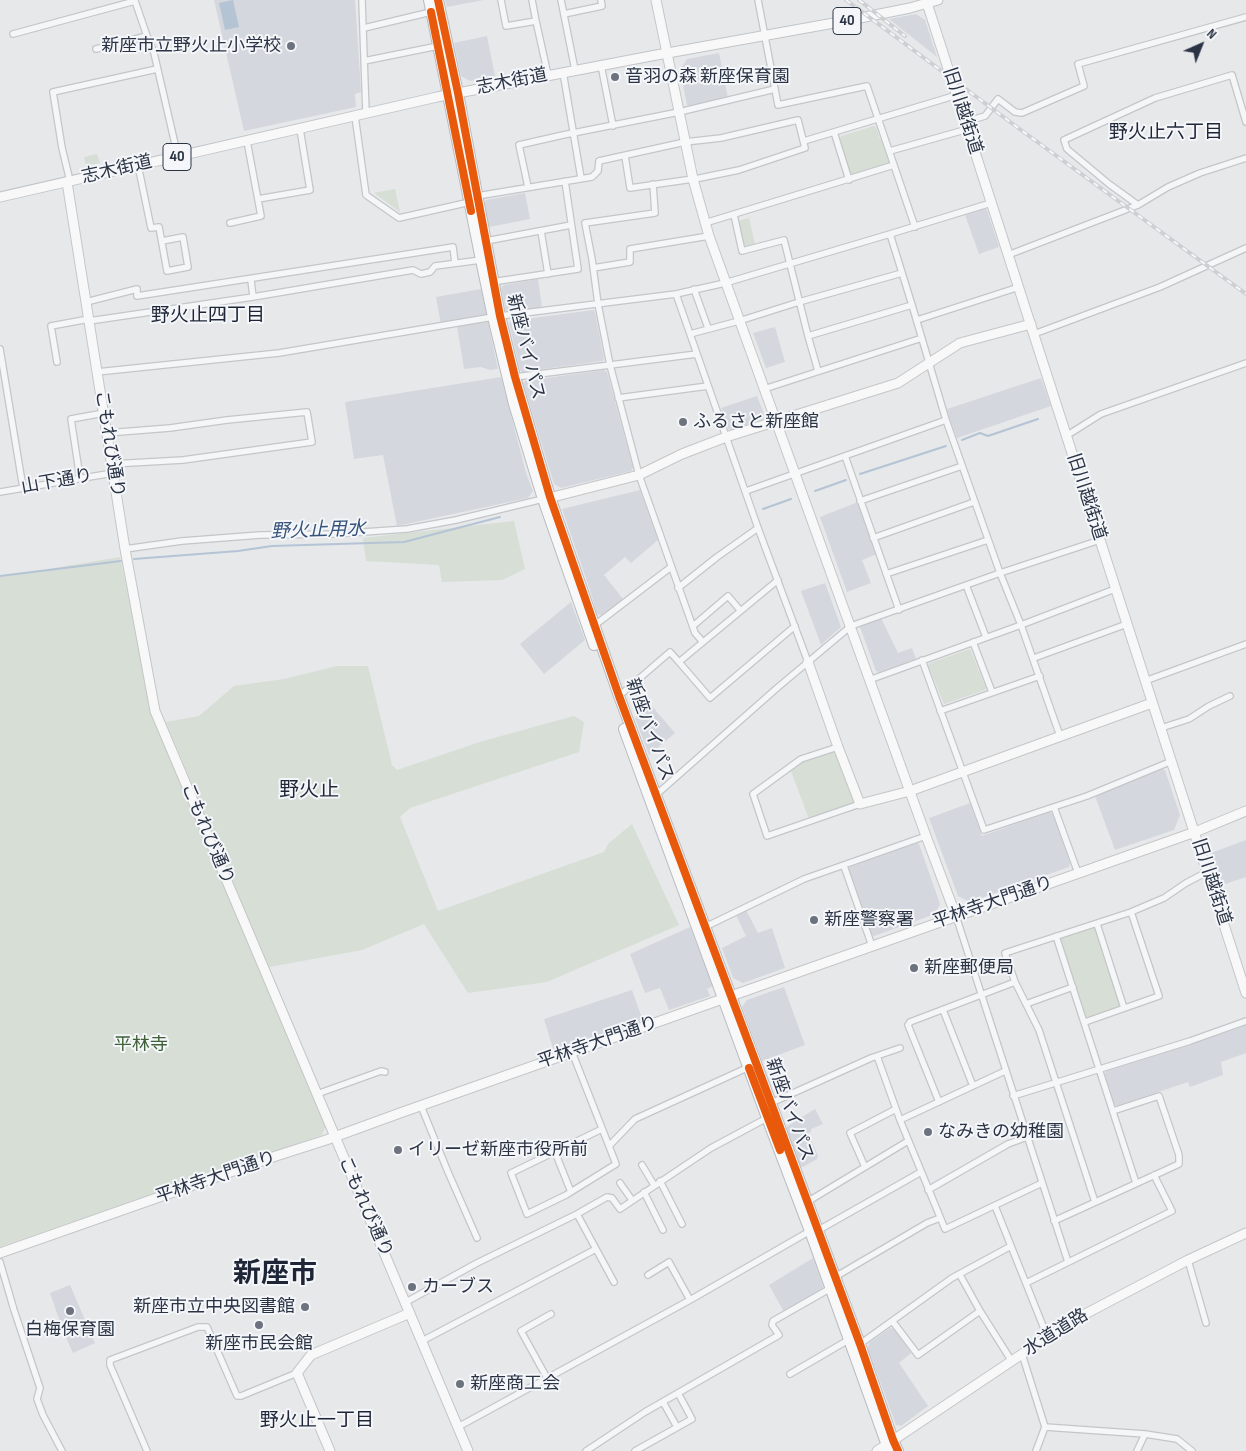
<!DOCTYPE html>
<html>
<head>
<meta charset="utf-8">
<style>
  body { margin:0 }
  #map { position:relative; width:1246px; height:1451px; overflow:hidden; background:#e6e8ea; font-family:"Sofia Sans Condensed",sans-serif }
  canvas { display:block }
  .north { position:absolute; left:1176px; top:20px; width:50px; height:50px; -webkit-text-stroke:4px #f4f6f9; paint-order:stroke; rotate:44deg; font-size:14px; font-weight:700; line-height:20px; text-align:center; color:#2b3445 }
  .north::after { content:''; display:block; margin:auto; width:18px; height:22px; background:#2b3445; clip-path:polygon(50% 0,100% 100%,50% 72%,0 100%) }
</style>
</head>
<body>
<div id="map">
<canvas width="1246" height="1451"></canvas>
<div class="north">N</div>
</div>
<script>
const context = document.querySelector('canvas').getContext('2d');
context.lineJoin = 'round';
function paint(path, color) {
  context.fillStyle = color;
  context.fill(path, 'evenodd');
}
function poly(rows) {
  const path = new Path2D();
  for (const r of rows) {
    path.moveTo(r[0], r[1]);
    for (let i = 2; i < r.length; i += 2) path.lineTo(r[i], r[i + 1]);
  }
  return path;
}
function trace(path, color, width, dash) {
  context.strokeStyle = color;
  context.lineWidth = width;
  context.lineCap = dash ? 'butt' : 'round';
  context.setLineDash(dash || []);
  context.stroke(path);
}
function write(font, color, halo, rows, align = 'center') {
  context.font = font + ' "Sofia Sans Condensed","Noto Sans JP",sans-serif';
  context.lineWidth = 4;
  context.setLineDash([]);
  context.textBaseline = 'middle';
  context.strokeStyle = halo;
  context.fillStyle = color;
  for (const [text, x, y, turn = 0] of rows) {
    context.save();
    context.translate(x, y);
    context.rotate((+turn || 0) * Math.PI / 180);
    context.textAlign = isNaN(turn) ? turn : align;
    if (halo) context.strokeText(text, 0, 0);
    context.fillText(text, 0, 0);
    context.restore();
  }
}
paint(poly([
  [214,0,355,0,361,92,355,94,356,107,244,131],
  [445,0,484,0,447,7],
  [916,14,925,20,937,57,889,19],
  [487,36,495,76,470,81,461,76,454,43],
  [719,53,728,98,689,106,687,105,680,70,687,59],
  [525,193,530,219,489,227,484,203,486,200],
  [985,208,987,210,999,247,979,254,965,215],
  [538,279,542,308,509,313,506,311,501,288,504,285],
  [481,289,487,317,441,325,436,297],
  [593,310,595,312,604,359,602,361,522,372,520,370,509,323,511,321],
  [488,322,498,369,490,370,481,367,464,369,457,326],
  [775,327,785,362,766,368,753,333],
  [604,370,607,372,633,468,631,471,561,488,554,484,523,383,525,381],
  [501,377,526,473,533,491,528,498,397,526,383,455,354,459,345,402],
  [1041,378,1051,406,957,438,950,420,947,409],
  [757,396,765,416,764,419,731,430,728,429,721,408],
  [640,490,658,540,631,563,625,557,604,575,623,599,603,616,597,614,589,587,562,509],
  [858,502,877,554,862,560,871,583,847,592,820,517],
  [825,583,841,627,821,645,801,591],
  [571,602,585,640,544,674,520,644],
  [881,618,898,653,912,648,916,659,879,672,876,671,860,627],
  [651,705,675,733,649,755,635,718],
  [1162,769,1165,770,1180,815,1174,830,1115,850,1095,796],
  [970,803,982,836,1049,812,1053,814,1070,863,1069,867,970,902,958,896,929,818],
  [1246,840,1246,877,1222,885,1211,853],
  [917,843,919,844,940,904,935,914,874,936,871,935,848,870,850,867],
  [746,910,758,933,772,928,785,968,743,983,733,978,722,948,746,936,736,915],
  [690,927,713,986,707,989,710,996,669,1010,660,988,645,993,630,954],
  [784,987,805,1045,762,1061,742,1007,747,1000],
  [632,990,643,1021,554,1052,544,1019],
  [1246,1025,1246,1053,1221,1062,1223,1075,1190,1087,1188,1082,1117,1106,1114,1104,1105,1074,1106,1071,1180,1048],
  [815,1109,823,1124,811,1129,811,1132,808,1133,818,1156,817,1159,803,1167,800,1166,786,1127],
  [813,1258,824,1289,784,1312,769,1285],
  [70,1285,95,1343,73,1353,64,1333,50,1293],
  [890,1328,894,1329,911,1353,899,1363,928,1406,901,1426,896,1425,868,1349,869,1343]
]), '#d4d7dd');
paint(poly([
  [874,126,876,127,880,139,882,139,890,162,888,165,852,177,849,175,840,138,841,136],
  [97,154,100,163,86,166,84,157],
  [395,189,400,212,374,193],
  [749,218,755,244,746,246,744,245,738,221],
  [514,521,525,569,502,580,442,582,439,565,366,561,363,538],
  [120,557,154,720,326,1125,322,1135,0,1247,0,577],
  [970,649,986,688,985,690,944,704,928,665,930,663],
  [337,666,368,666,392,765,397,770,483,741,574,716,584,722,579,752,410,808,400,817,438,911,604,852,608,844,632,824,679,925,547,982,468,993,424,924,362,950,269,967,166,722,199,716,234,686,284,679],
  [834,752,837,754,854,801,852,805,809,819,791,771,803,762],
  [1097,924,1124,1008,1085,1022,1056,936]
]), '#d6ded6');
paint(poly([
  [233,0,239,27,225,30,219,3]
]), '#b4c4d5');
trace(poly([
  [962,440,980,433,988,436,1038,419],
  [860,474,946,446],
  [815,491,846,480],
  [763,509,791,499],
  [134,559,238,551,272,546,404,542,500,517],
  [0,576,121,561]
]), '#b4c4d5', 2);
const street = poly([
  [362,0,366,113],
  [501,0,506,26,536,21,548,75],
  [532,0,536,21],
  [561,0,575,70],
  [758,0,778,105,867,86,915,227],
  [564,14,602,6,601,0],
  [364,28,431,12],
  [13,34,135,1,147,36],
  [96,49,147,36,154,53,178,157],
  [364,61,438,46],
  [601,65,613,126],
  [563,72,581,178],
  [355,116,366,195,399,218,470,202],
  [965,122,985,116,998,99,1015,112,1022,113,1084,86,1078,64,1246,17],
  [834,132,849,180],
  [804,141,957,95],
  [890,151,968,129],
  [138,165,151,228,159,227,167,271,188,267,183,237,162,241],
  [70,181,62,148,53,92,157,69],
  [653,184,655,213,585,223,592,259,598,304,610,365,639,475,695,633,703,642],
  [528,187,519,145,563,135,679,112,775,89],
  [477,196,592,177,598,171,599,161,685,142,721,138,798,120,805,148,739,170,700,178,630,188,625,156],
  [258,199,310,190,300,129],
  [1138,205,1109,184,1067,149,1064,140,1155,98,1232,75,1246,122],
  [734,215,742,251,784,240,808,336,912,305],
  [230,223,261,216,247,141],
  [705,223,894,165],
  [541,231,548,274],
  [890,234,912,305,946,420,1000,573,1021,625,1060,736],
  [486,241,571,225],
  [1008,255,1138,205,1168,187,1200,173,1246,158],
  [593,268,630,262,630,249,709,236],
  [251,280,253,297],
  [492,282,578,269,565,181],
  [694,289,708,328],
  [676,294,758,528,808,662],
  [86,302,137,289,137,296,453,247,455,263],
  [500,316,676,294,725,283,890,234,991,203],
  [917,320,1019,287],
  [89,321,253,297,413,270,421,274,430,272,435,266,481,260],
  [690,334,739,321,799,302,902,273],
  [1034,334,1160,287,1246,248],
  [808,336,818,371],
  [0,349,23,488],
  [57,362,51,326,89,319],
  [97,372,279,353,493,317],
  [515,377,697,354],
  [764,389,922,338],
  [618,398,708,386],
  [107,433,170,428,227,420,307,412,312,442,183,460,112,464],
  [1066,436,1101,414,1246,363],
  [845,456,899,610],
  [80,478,71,419,104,413],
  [746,491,946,420],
  [0,492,113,473],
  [860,501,962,466],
  [873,538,974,502],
  [125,549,182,541,260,535,334,534,407,529,456,520,543,499],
  [886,574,988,540],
  [966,585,986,637],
  [678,588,717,557,758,528],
  [595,625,671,567],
  [693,626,728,596,740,610],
  [973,642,992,692],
  [1034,658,1127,624],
  [922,660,984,830,1087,796,1172,761],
  [679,662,710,698,795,626],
  [869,680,1021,625,1115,589],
  [1145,681,1246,644],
  [619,696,670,652,679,662,778,580],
  [940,711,1040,676],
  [1161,728,1189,719,1209,706,1230,696],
  [838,747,801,759,753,794,767,836,860,804],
  [657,794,777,688,851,626,1000,573,1100,540],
  [1054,807,1078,873],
  [844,866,872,946],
  [956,916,1068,1262],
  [1097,924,1124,1008],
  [705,927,804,879,926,836],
  [1056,936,1136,1183],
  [1015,982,1039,1030,1095,1202],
  [1026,1004,1073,987],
  [943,1010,973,1086],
  [1085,1022,1159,996,1131,912],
  [572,1052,609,1146,635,1119,749,1067],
  [877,1056,900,1120],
  [1005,1071,900,1120,945,1229,1042,1183],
  [317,1094,381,1071,385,1072],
  [1013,1096,1190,1041,1246,1021],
  [939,1102,908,1025,910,1022,1015,982,1005,953,1131,912,1164,898,1186,883,1207,872],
  [771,1103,871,1058,900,1048],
  [421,1106,448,1172,477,1238],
  [602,1129,511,1173,527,1214,566,1195,616,1164,609,1146],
  [555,1152,571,1192],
  [642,1165,654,1185],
  [865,1167,850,1133,896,1109],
  [660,1181,682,1224],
  [620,1183,632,1200],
  [928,1190,1008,1144,1027,1137],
  [644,1192,663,1230],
  [807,1202,908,1141],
  [995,1206,1047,1336],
  [577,1214,596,1249],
  [1054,1221,1179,1164,1179,1155,1159,1096,1113,1111],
  [817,1231,921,1172],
  [1188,1260,1206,1323],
  [0,1262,14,1310,40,1388,37,1399,43,1415,62,1451],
  [648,1275,669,1262,690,1300],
  [960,1275,980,1311,1011,1360],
  [835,1277,927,1223,940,1218],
  [1026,1283,1172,1211,1154,1175],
  [406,1302,477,1263,577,1214,607,1197,612,1198,620,1209,711,1148,767,1118],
  [893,1322,918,1355,980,1311],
  [422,1341,596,1249,614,1282],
  [860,1344,952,1278,1011,1246],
  [1022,1354,1045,1427,1036,1451],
  [790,1374,850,1339],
  [547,1378,521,1331,551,1314],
  [663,1402,677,1427],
  [458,1427,690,1300,810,1231],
  [1045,1427,1145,1434,1177,1439,1192,1451],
  [147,1451,110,1365,110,1360,198,1327,207,1327,237,1396,241,1396,297,1373],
  [586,1451,645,1412,779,1335,772,1325,773,1321,831,1288],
  [635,1451,692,1419,678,1393],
  [1137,1451,1145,1434]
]);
const secondary = poly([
  [656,0,693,179,709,236,926,836,956,916],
  [926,0,1246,993],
  [67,182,125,549,155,711,468,1451],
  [545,499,639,475,682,454,726,437,898,383,960,343,1031,324],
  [808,662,838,747,860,804,910,791,1152,703],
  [0,1253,276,1156,326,1140,400,1113,1195,832,1246,811],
  [330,1451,297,1373,311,1355,410,1313],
  [877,1451,1070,1322,1188,1260,1246,1233]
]);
const primary = poly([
  [0,197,437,97,651,56,845,21,910,8,938,0]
]);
const highway = poly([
  [429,0,481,260,493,317,514,404,543,499,594,645],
  [438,0,458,93,500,316,515,377,550,497,619,696,771,1103,860,1344,893,1440,898,1451],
  [624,729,767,1118,810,1231,889,1451]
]);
trace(street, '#c4c6c8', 8);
trace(secondary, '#c4c6c8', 11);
trace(primary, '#c2c5c8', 11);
trace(highway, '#b8bbbf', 12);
trace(street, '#f5f6f7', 5.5);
trace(secondary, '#f8f8f8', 9);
trace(primary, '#f8f8f8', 9);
trace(highway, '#f8f8f8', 10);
const rail = poly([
  [846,0,1021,130,1246,294],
  [859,0,905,36]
]);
trace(rail, '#cecfd2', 4);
trace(rail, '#f4f6f9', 2, [5.5]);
trace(poly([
  [438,0,458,93,500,316,515,377,550,497,619,696,771,1103,860,1344,893,1440,898,1451],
  [431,12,471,211],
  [749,1068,780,1150]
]), '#e8590c', 8);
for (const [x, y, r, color] of [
  [291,46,5,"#6c737f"],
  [615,77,5,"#6c737f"],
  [683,422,5,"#6c737f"],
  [814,920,5,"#6c737f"],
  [914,968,5,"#6c737f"],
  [928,1132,5,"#6c737f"],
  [398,1150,5,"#6c737f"],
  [412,1287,5,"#6c737f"],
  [305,1307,5,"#6c737f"],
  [70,1311,5,"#6c737f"],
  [259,1325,5,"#6c737f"],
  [460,1384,5,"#6c737f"]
]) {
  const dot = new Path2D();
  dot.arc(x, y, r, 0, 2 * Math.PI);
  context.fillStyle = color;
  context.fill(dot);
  trace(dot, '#f4f6f9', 2);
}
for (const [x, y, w] of [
  [847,21,28],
  [177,157,28]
]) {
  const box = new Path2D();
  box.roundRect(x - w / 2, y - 13.5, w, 27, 4);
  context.fillStyle = '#f4f6f9';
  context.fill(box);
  trace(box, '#2b3445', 1);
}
write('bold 16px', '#2b3445', null, [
  ["40",847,21],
  ["40",177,157]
]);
write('18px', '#2b3445', '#f4f6f9', [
  ["新座市立野火止小学校",281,46,"right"],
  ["音羽の森 新座保育園",625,77],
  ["ふるさと新座館",693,422],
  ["新座警察署",824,920],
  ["新座郵便局",924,968],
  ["なみきの幼稚園",938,1132],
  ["イリーゼ新座市役所前",408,1150],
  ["カーブス",422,1287],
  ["新座市立中央図書館",295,1307,"right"],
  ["白梅保育園",70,1330,"center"],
  ["新座市民会館",259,1344,"center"],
  ["新座商工会",470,1384]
], 'left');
write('18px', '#2b3445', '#f4f6f9', [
  ["志木街道",512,82,-11],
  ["旧川越街道",962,111,72],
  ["志木街道",117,170,-13],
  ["新座バイパス",525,347,76],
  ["こもれび通り",109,444,81],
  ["山下通り",57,482,-10],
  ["旧川越街道",1086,497,72],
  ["新座バイパス",649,730,70],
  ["こもれび通り",207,834,67],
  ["旧川越街道",1211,882,72],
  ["平林寺大門通り",993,903,-19],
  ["平林寺大門通り",598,1043,-19],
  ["新座バイパス",789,1110,70],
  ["平林寺大門通り",216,1178,-19],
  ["こもれび通り",365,1207,66],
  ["水道道路",1056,1333,-32]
]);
write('18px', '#3f6138', '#f4f6f9', [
  ["平林寺",141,1045]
]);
write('19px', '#1d2536', '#f4f6f9', [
  ["野火止六丁目",1166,133],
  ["野火止四丁目",208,316],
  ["野火止一丁目",317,1421]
]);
write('italic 19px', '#34527a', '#f4f6f9', [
  ["野火止用水",318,531,-2]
]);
write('20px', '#1d2536', '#f4f6f9', [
  ["野火止",309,791]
]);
write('bold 28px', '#1d2536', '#f4f6f9', [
  ["新座市",275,1275]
]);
</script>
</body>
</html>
